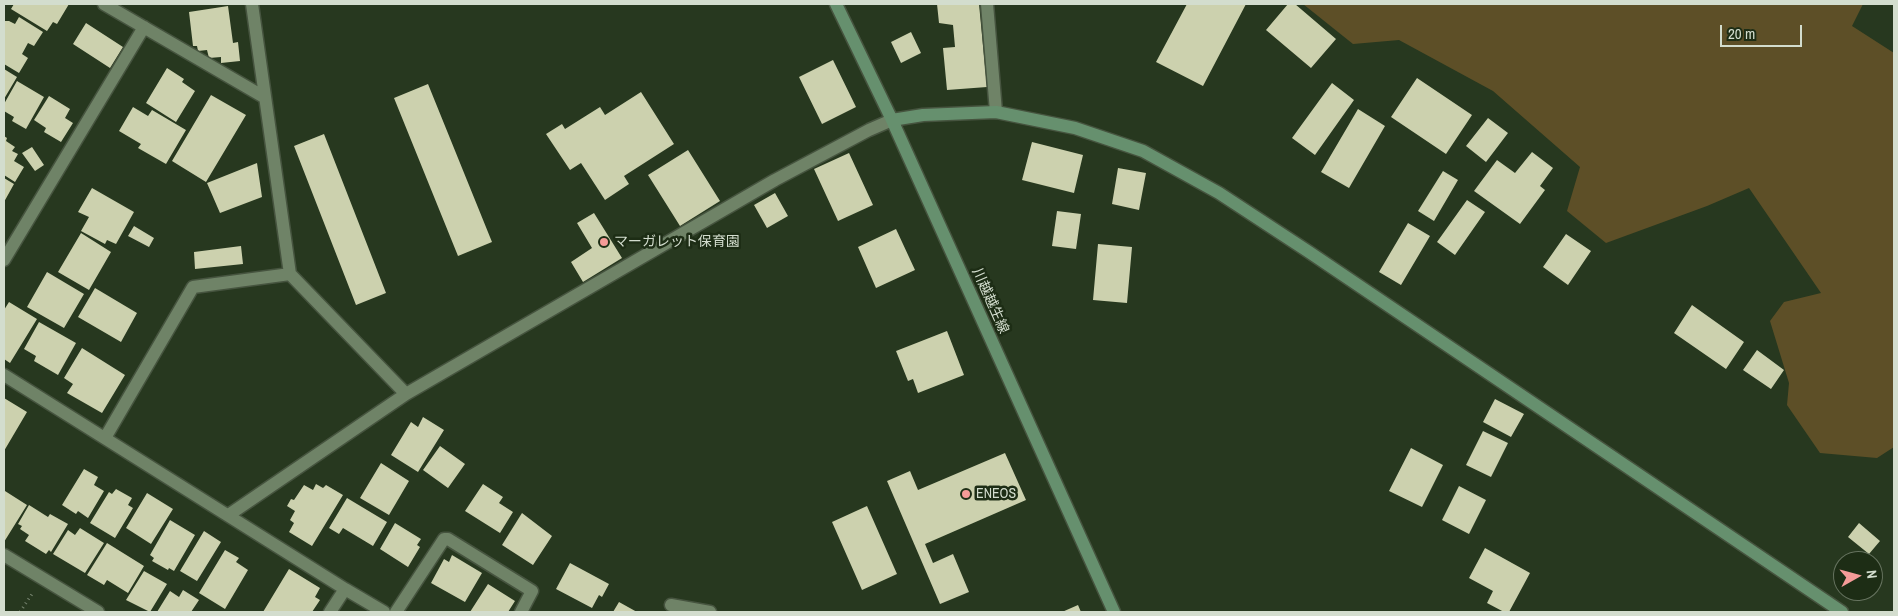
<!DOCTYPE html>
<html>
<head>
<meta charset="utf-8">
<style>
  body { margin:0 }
  #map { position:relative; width:1898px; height:616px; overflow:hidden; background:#27381f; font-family:"Archivo Narrow",sans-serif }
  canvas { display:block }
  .frame { position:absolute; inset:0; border:5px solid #d3ddce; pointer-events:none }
  .north { position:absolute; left:1833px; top:551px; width:50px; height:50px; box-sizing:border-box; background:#1d2d15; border:1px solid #66735f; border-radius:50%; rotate:83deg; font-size:14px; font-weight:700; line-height:20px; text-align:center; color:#d3ddce }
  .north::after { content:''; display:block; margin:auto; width:18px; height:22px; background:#f59b98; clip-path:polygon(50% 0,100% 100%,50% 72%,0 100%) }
  .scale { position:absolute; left:1720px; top:25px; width:82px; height:22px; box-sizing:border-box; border:2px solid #d3ddce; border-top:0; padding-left:6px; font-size:15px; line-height:18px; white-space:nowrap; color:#d3ddce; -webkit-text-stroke:4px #1d2d15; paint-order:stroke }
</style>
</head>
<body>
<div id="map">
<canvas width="1898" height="616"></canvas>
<div class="frame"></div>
<div class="north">N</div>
<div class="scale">20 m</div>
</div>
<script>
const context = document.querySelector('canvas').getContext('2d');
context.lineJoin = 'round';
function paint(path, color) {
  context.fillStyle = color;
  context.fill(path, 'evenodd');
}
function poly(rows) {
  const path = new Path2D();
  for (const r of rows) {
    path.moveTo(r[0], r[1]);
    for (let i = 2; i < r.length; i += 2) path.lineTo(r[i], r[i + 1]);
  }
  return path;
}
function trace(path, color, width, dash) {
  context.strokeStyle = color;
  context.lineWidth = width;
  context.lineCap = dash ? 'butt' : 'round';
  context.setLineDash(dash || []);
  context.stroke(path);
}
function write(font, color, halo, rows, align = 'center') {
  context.font = font + ' "Archivo Narrow","Noto Sans JP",sans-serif';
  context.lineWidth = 5;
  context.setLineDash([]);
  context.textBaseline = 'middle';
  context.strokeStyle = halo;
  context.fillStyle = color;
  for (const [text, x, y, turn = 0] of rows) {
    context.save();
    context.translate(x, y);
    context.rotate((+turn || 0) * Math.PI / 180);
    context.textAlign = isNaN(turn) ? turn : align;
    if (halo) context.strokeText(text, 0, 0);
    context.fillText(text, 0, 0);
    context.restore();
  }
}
paint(poly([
  [1303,4,1863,4,1852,26,1894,53,1894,447,1877,458,1820,453,1787,405,1789,383,1770,321,1784,302,1821,293,1749,188,1707,206,1606,243,1567,211,1580,167,1493,91,1399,40,1353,44]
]), '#5d4f27');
paint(poly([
  [14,4,69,4,57,24,53,22,47,31,11,9],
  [937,4,979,4,987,87,947,90,943,48,955,47,953,25,939,23],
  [1187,4,1246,4,1203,86,1156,62],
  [1288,4,1295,4,1336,39,1311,68,1266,30],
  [228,6,233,43,238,42,240,61,221,63,221,57,209,58,207,50,198,51,197,46,193,46,189,12],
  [19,17,43,32,34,46,28,43,22,54,28,58,19,73,4,64,4,21,9,21,15,24],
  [86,23,123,47,110,68,73,44],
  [911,32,921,53,901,63,891,42],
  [833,60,856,107,822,124,799,77],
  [167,68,184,79,182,82,195,91,176,122,146,103],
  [4,69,17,77,4,99],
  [1417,78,1472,115,1446,154,1391,117],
  [17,81,44,97,26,129,12,121,14,117,4,111,4,104],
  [1332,83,1354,100,1315,155,1292,138],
  [428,84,492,242,458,256,394,98],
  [641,92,674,144,624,176,629,184,605,200,581,163,570,170,546,134,562,124,565,129,600,107,605,115],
  [211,95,246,115,206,182,172,161],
  [49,96,70,109,65,118,73,123,61,142,44,132,46,128,34,120],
  [133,107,148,116,152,110,186,130,166,164,138,148,141,144,119,131],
  [1358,109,1385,126,1349,188,1321,172],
  [1488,118,1508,133,1486,162,1466,146],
  [324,134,386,293,356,305,294,146],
  [4,136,7,138,6,141,15,147,12,151,18,154,14,161,24,167,15,182,4,175],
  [1032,142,1083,155,1074,193,1022,180],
  [32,147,44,165,35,171,22,153],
  [688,150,720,201,680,226,648,175],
  [1532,152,1553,168,1540,186,1545,190,1520,224,1474,191,1497,160,1515,173],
  [849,153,873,205,838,221,814,169],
  [257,163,262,197,220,213,207,183],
  [1118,168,1146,173,1139,210,1112,204],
  [1443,171,1458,180,1434,221,1418,211],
  [4,178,14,184,4,202],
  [92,188,134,212,116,244,107,240,105,244,81,231,89,217,78,212],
  [775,193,788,216,767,228,754,205],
  [1467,200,1485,212,1455,255,1437,242],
  [1057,211,1081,214,1076,249,1052,246],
  [594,213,622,258,583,282,571,262,592,248,577,223],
  [1408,223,1430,236,1401,285,1379,272],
  [134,226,154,238,149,247,128,236],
  [896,229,915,270,876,288,858,247],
  [81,233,111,252,89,290,58,272],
  [1566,234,1591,251,1568,285,1543,267],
  [1098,244,1132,247,1127,303,1093,300],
  [241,246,243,264,195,269,194,252],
  [47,272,84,294,64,328,27,307],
  [95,288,137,313,121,342,78,317],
  [9,302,37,319,10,363,4,359,4,310],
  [1692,305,1744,342,1726,369,1674,333],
  [39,322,76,343,58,375,34,361,36,356,24,349],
  [947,331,964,375,918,393,913,379,908,381,896,351],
  [82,348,125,375,102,413,67,393,73,384,64,378],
  [1757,350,1784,370,1771,389,1743,370],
  [4,398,27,412,4,451],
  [1495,399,1524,414,1511,437,1483,422],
  [423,417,444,430,418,472,391,455,411,422,418,427],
  [1483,431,1508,443,1491,477,1466,465],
  [440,446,465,464,448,488,423,470],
  [1411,448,1443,465,1422,507,1389,491],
  [1005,453,1026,500,925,544,933,563,953,554,969,592,940,604,887,481,910,471,918,490],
  [381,463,409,481,389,515,360,498],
  [84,469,98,477,94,485,104,491,88,518,78,511,76,514,62,505],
  [316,484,323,488,326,485,343,495,312,546,289,532,294,523,290,520,295,511,287,506,291,499,294,500,304,485,313,490],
  [483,484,503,497,499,503,513,512,500,533,465,511],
  [1459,486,1486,500,1469,534,1442,520],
  [116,489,132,498,128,505,133,508,115,538,90,523,109,492,112,494],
  [5,491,27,505,4,542,4,493],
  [147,493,173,509,151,544,126,528],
  [347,498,387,522,373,546,343,528,339,534,329,528],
  [29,505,48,517,50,514,68,524,51,552,49,550,46,554,25,541,29,535,20,529,22,526,18,524],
  [867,506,897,574,862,590,832,522],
  [522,513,552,536,533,565,502,545],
  [170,520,195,535,174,571,169,568,168,570,152,561,154,558,150,555],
  [395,523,421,539,417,545,420,547,408,567,380,549],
  [1859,523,1880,541,1869,554,1848,537],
  [80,528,104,543,85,573,53,554,68,530,75,535],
  [204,531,221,542,197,581,180,571],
  [107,543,144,566,128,593,107,580,104,585,87,575],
  [1485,548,1530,573,1509,612,1504,612,1487,603,1493,591,1469,578],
  [225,550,239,558,236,562,248,570,225,609,199,593],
  [452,555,482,573,465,602,431,583,444,559,449,562],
  [570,563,609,584,602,597,599,595,592,608,556,589],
  [289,569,320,588,315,597,320,600,312,612,263,612],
  [144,571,167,584,150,612,126,600],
  [488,584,515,601,508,612,470,612],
  [183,590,199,600,191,612,157,612,170,591,179,597],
  [619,602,637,612,613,612],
  [1078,605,1081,612,1062,612]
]), '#ccd1ae');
const lane = poly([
  [987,4,996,112]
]);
const street = poly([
  [104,4,264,97],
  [252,4,290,274,406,394],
  [4,260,144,27],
  [4,375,345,589],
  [105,438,193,287,290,274],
  [230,514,406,394,775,180,869,130,892,120],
  [4,555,98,612],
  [671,605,710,612],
  [330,612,345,589,384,612],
  [396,612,444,539,448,539,532,591,521,612]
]);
const secondary = poly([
  [836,4,892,120,1114,612],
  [892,120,923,115,996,112,1075,128,1143,151,1219,193,1309,252,1842,612]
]);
trace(lane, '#46543f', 15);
trace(street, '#46543f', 15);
trace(secondary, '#46543f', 15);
trace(poly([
  [20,612,32,594]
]), '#788671', 3, [1, 4]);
trace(lane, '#6f8367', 12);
trace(street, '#6f8367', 12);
trace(secondary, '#66906e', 12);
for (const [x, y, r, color] of [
  [604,242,5,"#f59b98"],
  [966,494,5,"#f59b98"]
]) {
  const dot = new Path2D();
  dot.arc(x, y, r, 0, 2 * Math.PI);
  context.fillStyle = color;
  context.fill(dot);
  trace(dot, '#1d2d15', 2);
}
write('14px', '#d3ddce', '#1d2d15', [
  ["マーガレット保育園",614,242],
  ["ENEOS",976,494]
], 'left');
write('14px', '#d3ddce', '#1d2d15', [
  ["川越越生線",990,301,66]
]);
</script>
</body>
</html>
